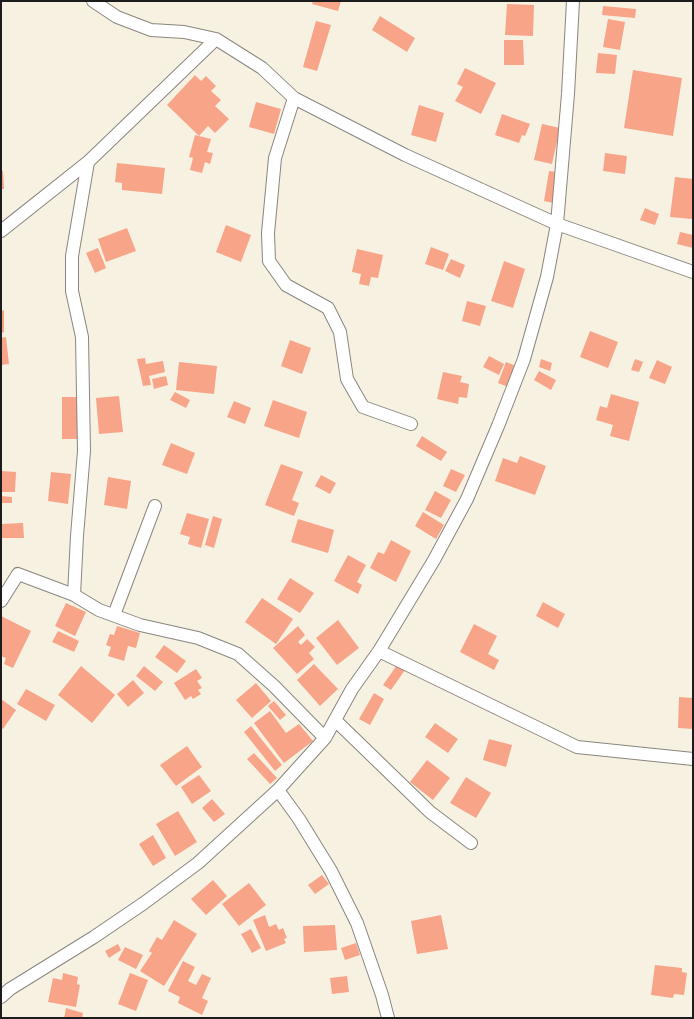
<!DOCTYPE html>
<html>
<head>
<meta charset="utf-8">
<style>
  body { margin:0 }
  #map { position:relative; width:694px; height:1019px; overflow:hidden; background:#f7f1e2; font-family:Pangolin,sans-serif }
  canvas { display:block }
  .frame { position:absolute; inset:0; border:2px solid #1c1c1c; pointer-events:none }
</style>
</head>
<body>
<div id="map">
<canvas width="694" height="1019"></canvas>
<div class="frame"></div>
</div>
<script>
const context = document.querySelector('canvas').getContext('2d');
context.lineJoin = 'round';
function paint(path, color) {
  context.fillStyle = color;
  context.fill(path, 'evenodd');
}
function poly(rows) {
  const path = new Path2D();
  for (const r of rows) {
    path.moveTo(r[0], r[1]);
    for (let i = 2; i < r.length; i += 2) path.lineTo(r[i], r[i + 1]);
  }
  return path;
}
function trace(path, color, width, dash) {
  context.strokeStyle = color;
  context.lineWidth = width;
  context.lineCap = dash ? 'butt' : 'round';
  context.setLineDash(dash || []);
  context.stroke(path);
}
paint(poly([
  [313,1,341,1,338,11,312,4],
  [507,4,534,5,533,36,505,35],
  [603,6,636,9,635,18,602,15],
  [380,16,415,38,407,52,372,30],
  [608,19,625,22,620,50,603,47],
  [316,21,331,25,317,71,303,67],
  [504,40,523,40,524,65,504,65],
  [598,53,617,55,615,74,596,73],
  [465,68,496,83,481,114,455,101,463,87,457,84],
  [633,70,682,78,673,136,624,128],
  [195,75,201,81,206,76,216,86,211,91,221,100,215,106,229,119,215,133,208,126,199,136,167,105],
  [256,102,281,109,274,134,249,127],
  [419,105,444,113,436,142,411,135],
  [502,114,530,124,525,136,522,135,519,143,495,135],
  [542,124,560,128,552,164,534,160],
  [195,135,211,139,207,152,213,153,210,164,205,162,202,173,190,170,193,158,189,157],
  [605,153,627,156,625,174,603,171],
  [117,163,165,168,162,194,122,190,122,183,115,182],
  [1,171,3,171,4,189,1,189],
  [549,171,558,172,553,203,544,201],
  [675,177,693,179,692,219,670,217],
  [645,208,659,214,655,225,640,220],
  [226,225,251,235,241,262,216,252],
  [127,228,136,251,106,262,98,239],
  [680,232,693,235,693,248,677,244],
  [431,247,449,254,443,270,425,264],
  [98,248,106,268,95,273,86,253],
  [357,249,383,255,378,278,371,277,369,286,359,284,361,274,352,272],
  [451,259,465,265,460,278,445,271],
  [504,261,525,269,513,308,491,301],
  [467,301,486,306,480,326,462,321],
  [4,310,4,332,1,333,1,311],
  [590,331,618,342,608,368,580,357],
  [6,337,9,364,1,365,1,338],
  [290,340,311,348,302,374,281,366],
  [489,356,504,364,499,375,483,367],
  [145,358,146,364,163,361,165,372,149,376,151,385,143,386,137,359],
  [541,359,552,363,550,371,539,367],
  [635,359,643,362,639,372,631,370],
  [657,360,672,367,665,384,649,378],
  [179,362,217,366,214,394,176,390],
  [506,362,516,366,508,387,498,383],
  [539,371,556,380,551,390,534,380],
  [443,372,462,376,460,382,469,384,467,398,459,397,458,404,437,399],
  [166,376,168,385,154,389,152,379],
  [175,392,190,400,186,408,170,400],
  [611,394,639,402,629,441,610,436,613,425,596,420,600,406,607,408],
  [119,396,123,432,99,434,96,398],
  [62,397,79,397,80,439,62,439],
  [273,400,307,412,299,438,264,426],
  [234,401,251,408,245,424,227,417],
  [422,436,447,452,441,461,416,446],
  [171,443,195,453,187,474,162,465],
  [520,456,546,466,535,495,495,481,503,458,517,463],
  [281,464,303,472,292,500,299,503,294,516,265,505],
  [451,469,465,475,456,492,443,486],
  [1,471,16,472,15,492,1,492],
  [51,472,71,474,68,504,48,501],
  [321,475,336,483,330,494,315,486],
  [108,477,131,481,127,509,104,505],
  [435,491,451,500,441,518,425,510],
  [1,496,12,497,12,503,1,503],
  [423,512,444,525,436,539,415,526],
  [187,513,209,519,201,548,188,544,190,537,180,534],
  [213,516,222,519,214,548,205,545],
  [298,519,334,530,328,553,291,542],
  [23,523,24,538,1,538,1,524],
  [391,540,411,551,396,582,370,568,378,552,384,554],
  [348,555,366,565,357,582,362,585,358,594,334,581],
  [290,578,314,593,300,613,277,599],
  [262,598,293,619,276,644,245,622],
  [543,602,565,614,558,628,536,616],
  [66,603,86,612,75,636,55,626],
  [1,616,31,631,13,668,4,664,6,658,1,656],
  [338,620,359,648,337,665,316,638],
  [474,624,497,636,488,654,499,660,494,670,460,652],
  [117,626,140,633,136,648,128,646,124,661,108,656,111,647,106,645,110,634,114,635],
  [298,626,305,635,298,642,301,645,307,639,315,647,309,653,314,659,297,674,273,648],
  [58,631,79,641,74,652,52,642],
  [164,645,186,661,177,673,155,657],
  [314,664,338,689,320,706,297,680],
  [397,665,405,670,391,690,383,685],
  [81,666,115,695,92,723,58,695],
  [144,666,163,682,155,691,136,676],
  [196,669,202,678,197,681,202,688,198,690,201,694,193,699,191,696,185,700,174,683],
  [133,680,144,693,128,707,117,694],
  [256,683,271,701,252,718,236,700],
  [26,689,55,705,46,721,17,704],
  [374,693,384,699,370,725,359,719],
  [679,697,693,698,693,729,678,728],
  [1,699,16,710,3,729,1,727],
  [274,701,286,715,280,720,268,706],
  [270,711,286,733,299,724,313,741,284,763,254,723],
  [435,723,458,739,448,753,425,737],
  [251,726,282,765,275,771,244,732],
  [489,739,512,745,506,767,483,760],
  [187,746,202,767,176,786,160,765],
  [254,753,277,778,270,784,247,759],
  [427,760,450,778,433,800,410,782],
  [199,775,211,791,192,804,181,787],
  [466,777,491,793,476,818,450,803],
  [212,799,225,814,214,822,202,808],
  [178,811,197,842,175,856,156,824],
  [153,835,166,858,153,866,139,844],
  [322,875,329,884,315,894,308,885],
  [213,880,227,896,206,915,191,899],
  [249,883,266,905,239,926,222,904],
  [265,915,269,927,276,924,279,930,283,928,287,938,284,939,286,943,266,951,253,920],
  [441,915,448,949,417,954,411,921],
  [174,920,197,934,164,986,140,971,152,953,149,951,157,937,162,940],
  [335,925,337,950,304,952,303,926],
  [251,929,261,948,252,953,241,934],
  [356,943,360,955,345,960,341,948],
  [118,944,121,950,109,958,105,951],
  [125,947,143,955,136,969,118,960],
  [183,961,195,967,188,981,196,985,202,974,211,978,202,998,208,1001,202,1015,178,1003,180,997,168,991],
  [655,965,682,968,682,972,687,973,684,995,674,994,673,998,651,995],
  [63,973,78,977,77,984,80,985,76,1007,48,1002,53,978,62,980],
  [130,973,148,980,136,1011,118,1004],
  [347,976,349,992,332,994,330,978],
  [66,1008,83,1013,82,1018,64,1018]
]), '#f7a488');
const street = poly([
  [93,1,117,17,151,30,184,32,216,39,262,68,294,98,405,155,557,224,693,272],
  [294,98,275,158,268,233,269,261,286,285,328,308,340,332,347,379,363,407,411,424],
  [1,231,88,162,216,39],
  [74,595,77,536,84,451,82,337,72,291,72,256,88,162],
  [1,601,18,574,74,595,99,610,140,625,198,638,238,654,274,686,325,738],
  [114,615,155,506],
  [379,651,577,747,693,759],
  [335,720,430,812,471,843],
  [278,790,299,819,331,871,357,923,382,995,388,1018],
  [1,997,10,989,94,937,144,903,198,863,278,790,325,738,352,689,379,651,434,560,467,499,498,426,524,359,547,277,557,224,568,94,573,1]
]);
trace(street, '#8a867f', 14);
trace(street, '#fff', 12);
</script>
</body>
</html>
